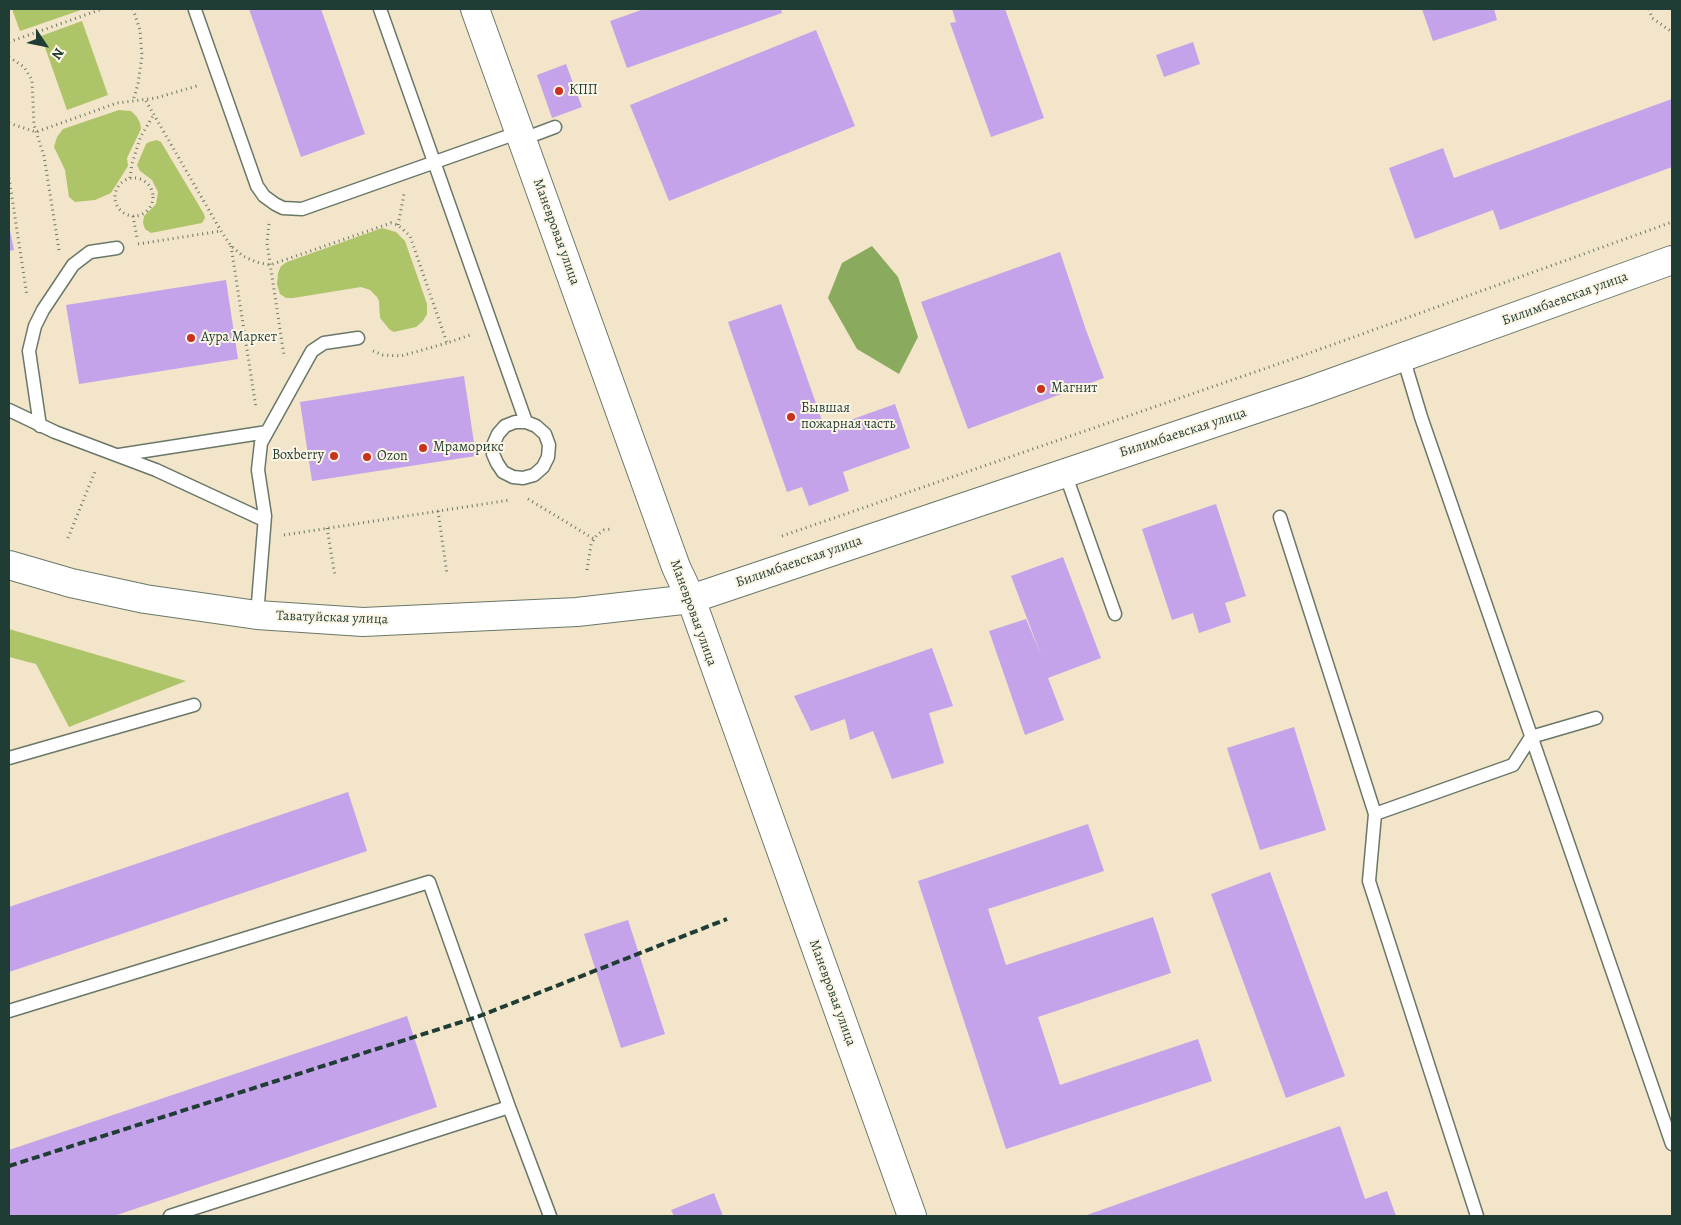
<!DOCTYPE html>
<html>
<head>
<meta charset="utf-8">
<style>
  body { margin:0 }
  #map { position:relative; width:1681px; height:1225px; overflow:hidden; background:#f2e5c9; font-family:Alegreya,serif }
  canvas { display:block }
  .frame { position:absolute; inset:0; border:10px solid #1f3d34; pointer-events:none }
  .north { position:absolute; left:20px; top:20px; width:50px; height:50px; -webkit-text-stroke:4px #fcf5e5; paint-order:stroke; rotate:124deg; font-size:14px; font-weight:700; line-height:20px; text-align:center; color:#1f3d34 }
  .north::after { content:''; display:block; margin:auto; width:18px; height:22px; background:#1f3d34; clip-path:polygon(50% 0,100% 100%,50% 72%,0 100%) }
</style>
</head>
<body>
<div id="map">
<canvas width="1681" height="1225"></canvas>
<div class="frame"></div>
<div class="north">N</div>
</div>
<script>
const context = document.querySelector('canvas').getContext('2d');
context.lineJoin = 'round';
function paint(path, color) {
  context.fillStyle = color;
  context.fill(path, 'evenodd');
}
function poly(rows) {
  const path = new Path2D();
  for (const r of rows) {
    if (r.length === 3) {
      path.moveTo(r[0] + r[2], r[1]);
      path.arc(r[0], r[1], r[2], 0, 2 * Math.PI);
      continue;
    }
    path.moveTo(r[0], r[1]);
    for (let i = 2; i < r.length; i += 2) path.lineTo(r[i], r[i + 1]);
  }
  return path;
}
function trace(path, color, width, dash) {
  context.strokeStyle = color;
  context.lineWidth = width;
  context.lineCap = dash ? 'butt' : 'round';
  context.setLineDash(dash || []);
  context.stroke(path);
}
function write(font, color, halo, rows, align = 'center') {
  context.font = font + ' Alegreya,serif';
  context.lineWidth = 4;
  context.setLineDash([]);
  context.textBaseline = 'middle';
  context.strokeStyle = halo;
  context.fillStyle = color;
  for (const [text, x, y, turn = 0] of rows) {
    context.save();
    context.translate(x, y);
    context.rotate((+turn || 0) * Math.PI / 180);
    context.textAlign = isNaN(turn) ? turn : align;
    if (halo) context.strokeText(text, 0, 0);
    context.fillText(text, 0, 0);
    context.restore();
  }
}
paint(poly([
  [12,9,84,9,20,31],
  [82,21,108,95,67,110,41,36],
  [119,110,131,111,137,117,140,123,141,129,127,158,128,166,111,193,95,200,75,202,69,197,65,170,54,147,57,137,63,129],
  [157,140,161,142,204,214,205,218,202,223,151,233,145,229,143,223,144,216,156,204,158,192,152,180,140,171,137,165,146,144,149,142],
  [382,228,396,232,405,241,427,304,427,314,423,321,416,327,394,332,390,330,380,318,379,301,377,297,370,290,361,287,293,298,286,298,280,294,277,284,278,273,281,266,287,262],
  [9,629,186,681,69,727,36,664,9,657]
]), '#aec469');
paint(poly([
  [872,246,898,277,918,337,899,374,857,349,828,298,842,263]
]), '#8aaa5d');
paint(poly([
  [249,9,321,9,365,134,301,157],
  [644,9,781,9,782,13,627,68,610,21],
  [952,9,1005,9,1044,118,991,137,950,23,956,22],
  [1422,9,1494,9,1497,20,1433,41],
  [816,30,855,126,669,201,630,105],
  [1193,42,1200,64,1164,77,1156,55],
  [566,64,582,107,552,118,537,75],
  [1672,99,1672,167,1500,230,1493,210,1415,239,1389,168,1443,148,1454,178],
  [9,225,14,250,9,251],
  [1060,252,1086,330,1104,378,968,429,921,302],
  [226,280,238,359,79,384,66,305],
  [781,304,825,429,895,404,910,448,843,472,849,491,809,506,802,487,787,492,728,322],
  [464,376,476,456,312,481,300,402],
  [1216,504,1246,596,1225,603,1231,622,1199,633,1193,613,1172,620,1142,529],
  [1063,557,1101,658,1048,678,1064,720,1025,735,989,631,1026,619,1041,655,1011,576],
  [932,648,953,706,929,713,944,763,892,779,873,731,850,740,845,719,811,731,794,696],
  [1294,727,1326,830,1260,850,1227,748],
  [348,792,367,851,9,972,9,907],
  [1088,824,1104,871,988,909,1006,965,1153,917,1171,973,1038,1017,1060,1085,1198,1039,1212,1081,1006,1149,918,881],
  [1270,872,1345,1076,1286,1098,1211,894],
  [628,920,665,1034,621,1048,584,934],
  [407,1016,437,1107,114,1216,9,1216,9,1150],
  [1340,1126,1365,1199,1387,1191,1396,1216,1084,1216],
  [714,1193,723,1216,674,1216,671,1210]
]), '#c4a3eb');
const lane = poly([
  [380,9,526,422,536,426,545,434,549,445,548,457,543,467,534,475,523,478,513,477,503,472,497,463,493,454,494,443,498,434,505,426,515,422,526,422],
  [195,10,257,186,264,196,275,204,283,208,302,209,520,132],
  [523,139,555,127],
  [1403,357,1421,417,1672,1144],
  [9,410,55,432,156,470,264,520],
  [40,426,29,351,35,326,43,310,73,265,90,252,117,248],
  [119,455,267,432],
  [1065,473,1115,614],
  [1280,517,1375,814,1369,881,1477,1216],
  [257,615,265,516,258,470,261,443,312,351,324,343,358,338],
  [9,758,194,705],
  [1375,814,1513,765,1531,737,1596,718],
  [9,1011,429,882,509,1107,550,1216],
  [170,1216,509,1107]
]);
const secondary = poly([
  [475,9,676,567,691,599,912,1216]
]);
const primary = poly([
  [9,565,71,583,145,599,257,615,363,622,577,612,691,599,1309,391,1672,260]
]);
trace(lane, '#697868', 15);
trace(secondary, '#697868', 30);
trace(primary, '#697868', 30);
trace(poly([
  [133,9,140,30,142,56,138,84,133,101],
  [1649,9,1652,18,1672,32],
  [9,42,102,9],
  [9,57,24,67,32,80,34,125,44,156,59,250],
  [146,101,221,231,231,246,243,256,256,262,270,265,391,223,398,225,410,236,447,343,473,334],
  [9,123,36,132,117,103,156,98,200,85],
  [134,197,19],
  [9,178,27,296],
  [130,178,132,164,140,138,154,114],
  [133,216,137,238],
  [269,224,267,243,284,356],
  [398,225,404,194],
  [138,244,221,231],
  [231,246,256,408],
  [373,351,383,355,401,356,447,343],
  [528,499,594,539],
  [438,511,447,574],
  [327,528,335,576],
  [284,535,510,500],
  [782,536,1304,355,1672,222],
  [68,538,96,469],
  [587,570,591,545,594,539,597,535,604,530,611,529]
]), '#697868', 3, [1, 4]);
trace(lane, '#fff', 12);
trace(secondary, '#fff', 28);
trace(primary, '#fff', 28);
trace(poly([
  [9,1166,477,1017,727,919]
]), '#1f3d34', 4, [8, 4]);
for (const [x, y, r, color] of [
  [559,91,5,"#c8321e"],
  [191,338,5,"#c8321e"],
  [1041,389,5,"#c8321e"],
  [791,417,5,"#c8321e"],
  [423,448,5,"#c8321e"],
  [334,456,5,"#c8321e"],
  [367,457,5,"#c8321e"]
]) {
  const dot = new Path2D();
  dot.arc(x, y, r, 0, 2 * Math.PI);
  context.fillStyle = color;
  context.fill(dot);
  trace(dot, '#fcf5e5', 2);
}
write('14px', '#1f3d34', '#fcf5e5', [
  ["КПП",569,91],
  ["Аура Маркет",201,338],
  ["Магнит",1051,389],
  ["Бывшая",801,409],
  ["пожарная часть",801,425],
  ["Мраморикс",433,448],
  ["Boxberry",324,456,"right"],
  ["Ozon",377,457]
], 'left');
write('14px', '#1f3d34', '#fcf5e5', [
  ["Маневровая улица",556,232,70],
  ["Билимбаевская улица",1565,299,-20],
  ["Билимбаевская улица",1183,433,-18],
  ["Билимбаевская улица",799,562,-19],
  ["Маневровая улица",693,613,70],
  ["Таватуйская улица",332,618,2],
  ["Маневровая улица",832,993,70]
]);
</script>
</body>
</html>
